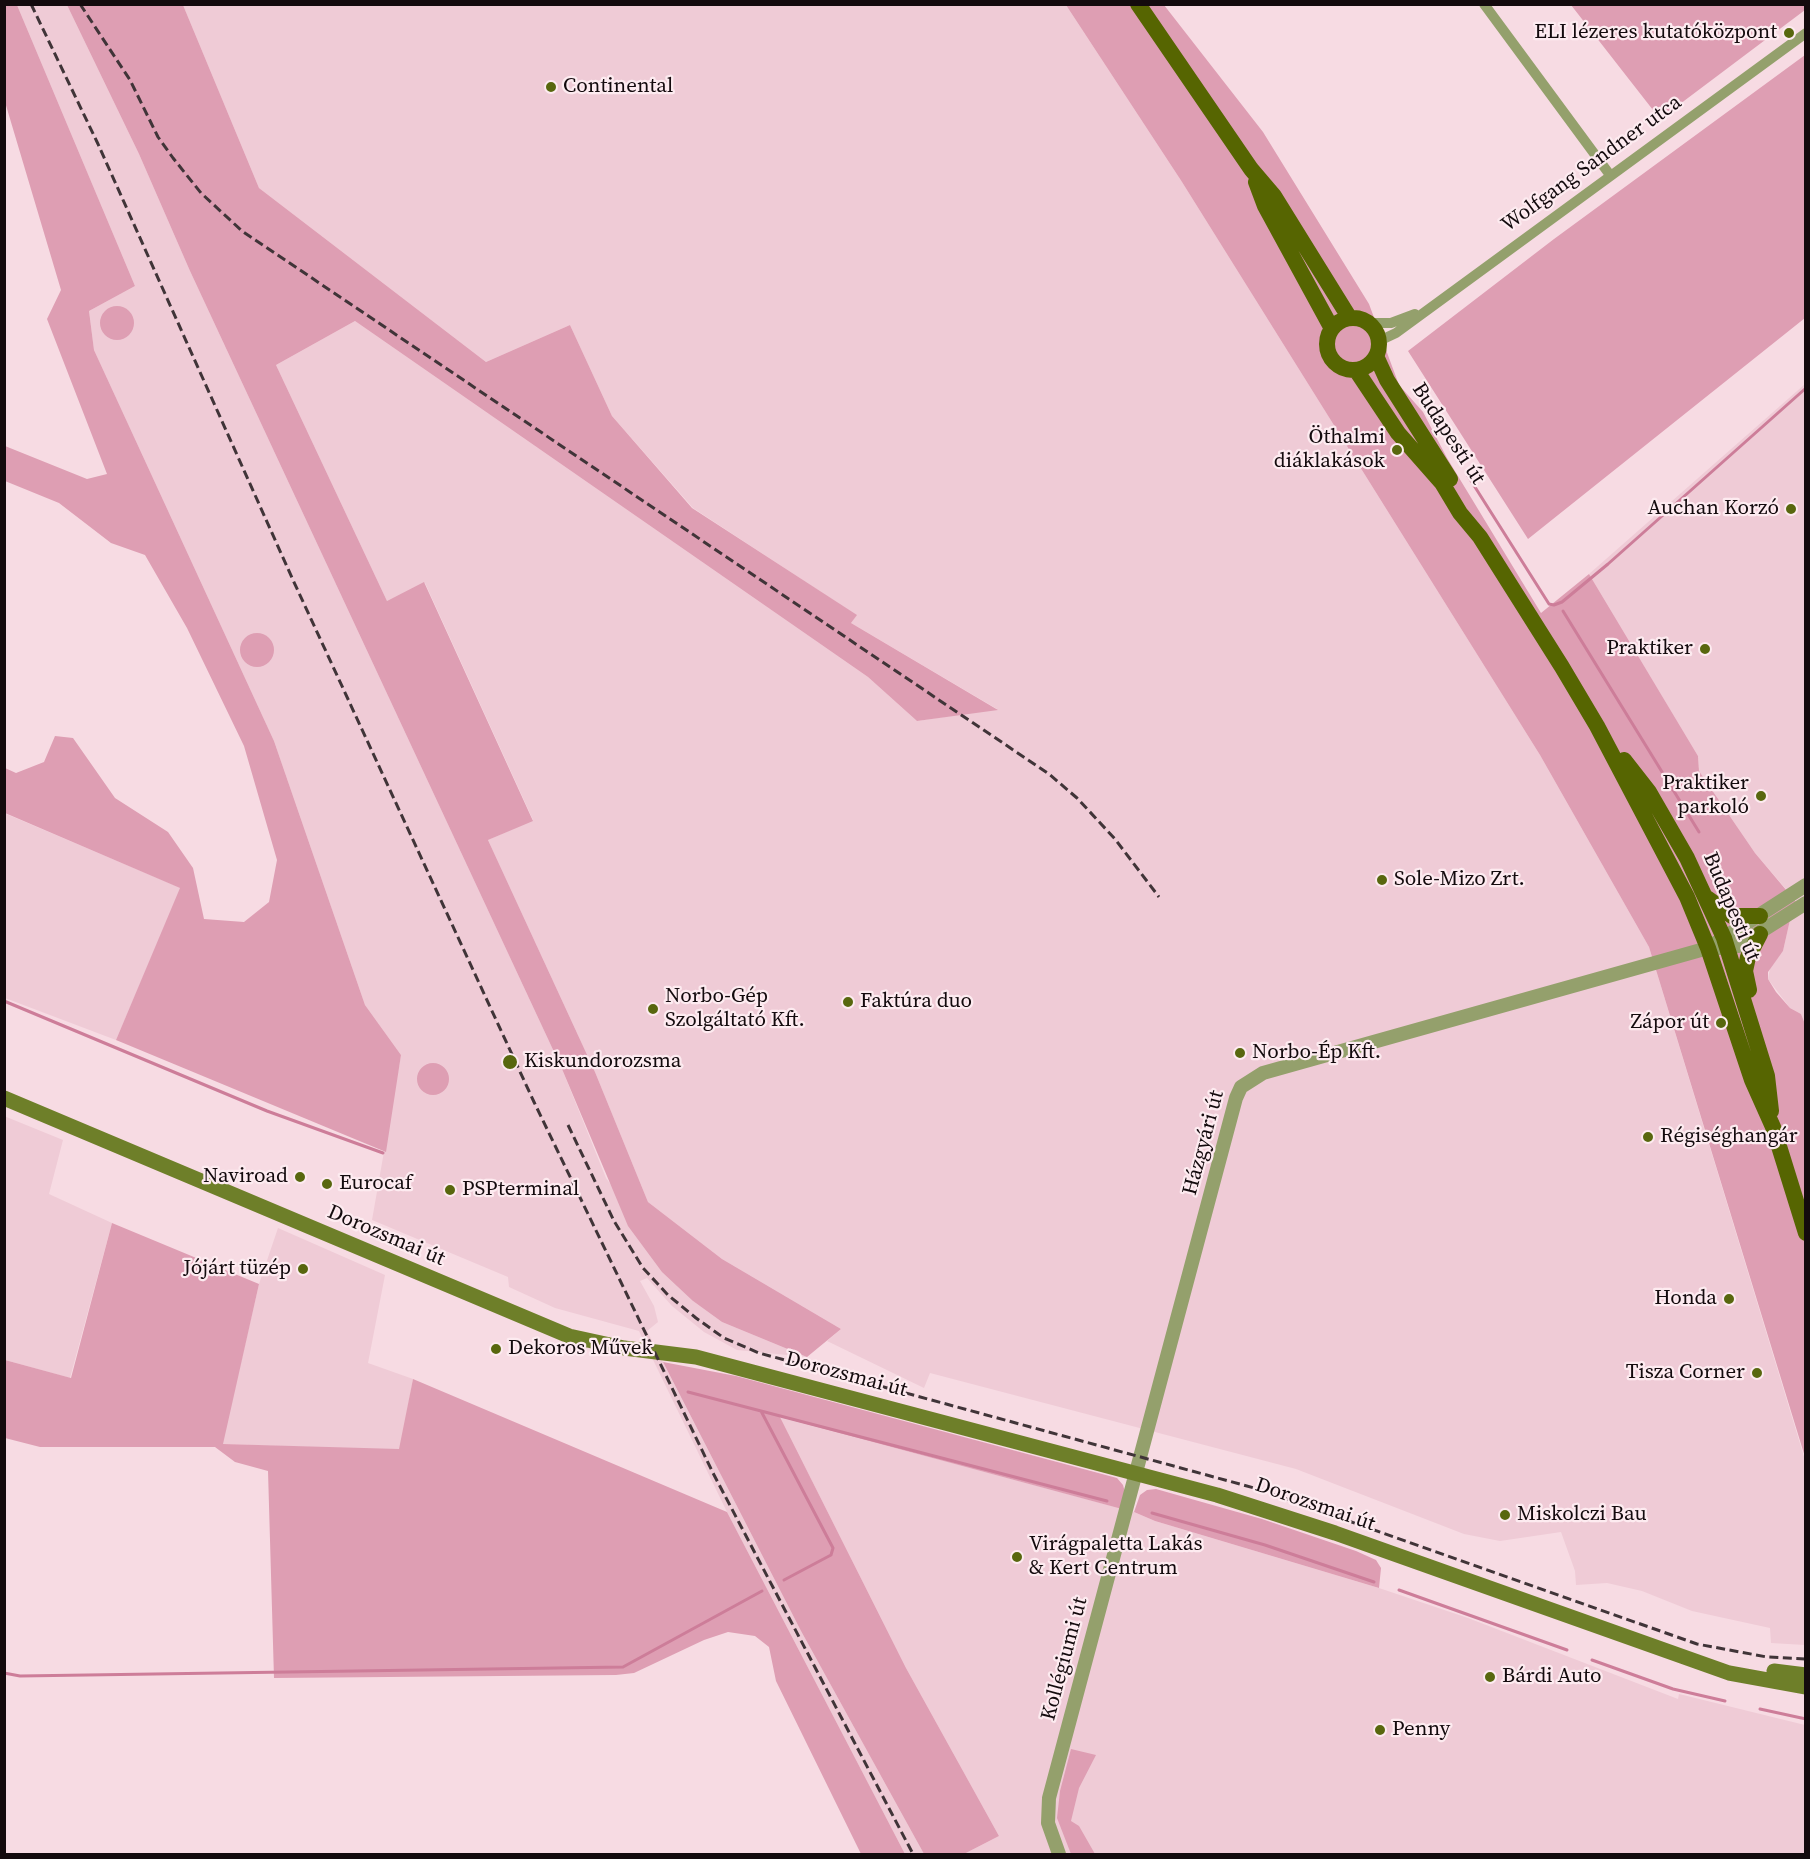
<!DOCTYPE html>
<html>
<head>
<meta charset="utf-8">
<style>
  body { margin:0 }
  #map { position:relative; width:1810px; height:1859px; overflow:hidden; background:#f7dbe3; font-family:"Source Serif 4",serif }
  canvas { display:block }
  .frame { position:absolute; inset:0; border:6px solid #130a0d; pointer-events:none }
</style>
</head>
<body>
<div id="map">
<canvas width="1810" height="1859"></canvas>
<div class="frame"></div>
</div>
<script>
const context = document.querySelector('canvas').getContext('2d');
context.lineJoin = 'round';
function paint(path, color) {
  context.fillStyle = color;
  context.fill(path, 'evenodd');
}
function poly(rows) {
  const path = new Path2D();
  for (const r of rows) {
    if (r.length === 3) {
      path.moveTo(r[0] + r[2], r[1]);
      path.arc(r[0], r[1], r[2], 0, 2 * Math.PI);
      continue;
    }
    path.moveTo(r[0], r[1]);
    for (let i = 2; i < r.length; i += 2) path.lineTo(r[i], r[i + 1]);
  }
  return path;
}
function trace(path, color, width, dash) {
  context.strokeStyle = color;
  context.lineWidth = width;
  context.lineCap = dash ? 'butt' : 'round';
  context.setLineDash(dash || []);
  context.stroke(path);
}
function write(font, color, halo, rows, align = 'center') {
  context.font = font + ' "Source Serif 4",serif';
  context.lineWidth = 4.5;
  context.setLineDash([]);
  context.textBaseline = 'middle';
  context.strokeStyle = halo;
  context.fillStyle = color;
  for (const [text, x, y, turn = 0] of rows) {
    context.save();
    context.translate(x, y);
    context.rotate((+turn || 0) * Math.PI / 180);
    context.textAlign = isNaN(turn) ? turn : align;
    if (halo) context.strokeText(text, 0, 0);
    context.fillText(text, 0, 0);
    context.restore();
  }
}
paint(poly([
  [17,5,67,5,139,154,190,271,562,1069,606,1178,693,1301,722,1322,807,1357,737,1350,704,1332,672,1306,647,1278,640,1281,654,1306,658,1322,647,1331,801,1631,924,1854,905,1854,727,1512,639,1331,555,1308,509,1287,508,1277,372,1220,401,1055,365,1005,274,741,94,350,89,311,135,286],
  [183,5,1066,5,1182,182,1540,755,1649,947,1805,1460,1805,1645,1771,1643,1770,1628,1692,1611,1642,1591,1607,1583,1576,1585,1575,1571,1561,1532,1500,1541,1464,1534,1296,1469,930,1373,924,1388,827,1341,841,1329,722,1259,648,1202,595,1072,488,840,533,820,425,583,387,601,276,365,355,321,868,677,917,721,997,709,851,623,856,615,693,508,612,416,570,325,486,362,259,188],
  [1805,384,1805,1024,1801,1014,1790,1008,1768,979,1770,968,1783,951,1790,920,1803,909,1755,853,1699,771,1698,756,1589,574],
  [4,813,181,888,116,1040,5,998],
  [4,1116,63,1140,49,1194,112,1223,70,1378,5,1360],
  [278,1228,385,1275,368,1363,413,1379,400,1450,222,1444,259,1284],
  [780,1417,1134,1512,1155,1521,1379,1588,1468,1618,1678,1699,1679,1694,1805,1725,1805,1854,964,1854,999,1836,906,1668]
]), '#efcbd6');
paint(poly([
  [1805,4,1805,10,1660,119,1571,5],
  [17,5,135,286,89,311,94,350,274,741,365,1005,401,1055,386,1152,116,1040,180,888,5,813,5,768,16,773,44,762,55,736,73,738,115,798,168,832,193,868,204,919,244,922,269,902,277,860,244,746,187,628,145,555,111,543,59,503,5,481,5,446,87,479,107,474,47,319,61,290,5,102,5,5],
  [67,5,183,5,259,188,486,362,570,325,612,416,692,508,857,615,851,623,998,710,917,721,868,677,355,321,276,365,387,601,424,582,533,821,488,840,595,1072,648,1202,722,1259,841,1329,807,1357,722,1322,693,1301,662,1272,628,1226,562,1069,190,271,139,154],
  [1066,5,1164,5,1263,132,1369,304,1399,385,1423,412,1447,458,1541,613,1589,574,1698,756,1699,771,1755,853,1803,910,1790,920,1783,951,1768,972,1768,979,1776,992,1790,1008,1801,1014,1805,1024,1805,1457,1649,947,1540,755,1182,182],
  [1805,55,1805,318,1528,539,1408,351,1554,239],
  [117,323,17],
  [257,650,17],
  [433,1079,16],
  [112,1223,259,1284,223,1444,399,1449,413,1379,727,1512,905,1854,861,1854,776,1681,769,1647,755,1636,728,1632,704,1640,634,1673,616,1675,274,1678,268,1471,235,1462,215,1447,40,1447,5,1438,5,1360,71,1378],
  [663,1362,736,1376,1117,1478,1123,1485,1126,1496,1122,1509,780,1417,906,1668,999,1836,964,1854,924,1854,801,1631],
  [1156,1489,1262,1519,1356,1551,1376,1560,1381,1568,1379,1588,1155,1521,1134,1512,1140,1495,1147,1490],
  [1071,1749,1096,1755,1079,1788,1071,1821,1079,1826,1095,1854,1071,1854,1057,1818,1060,1791]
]), '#de9eb3');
trace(poly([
  [1468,476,1549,604,1554,605,1562,602,1608,564,1806,388],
  [1563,611,1699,832],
  [4,1001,267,1111,383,1153],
  [688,1392,1107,1501],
  [761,1411,833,1548,831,1555,784,1580],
  [1152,1513,1265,1545,1374,1582],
  [1399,1590,1567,1650],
  [1592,1660,1673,1689,1725,1701],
  [4,1673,20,1676,623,1667,762,1591],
  [1760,1709,1806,1719]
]), '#cd7d99', 3);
trace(poly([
  [1484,4,1610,175],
  [1369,323,1391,323,1415,314],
  [1379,341,1396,333,1806,33]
]), '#94a06c', 10);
trace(poly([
  [1719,948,1738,946,1806,903],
  [1059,1854,1048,1823,1049,1798,1236,1098,1241,1087,1263,1073,1708,948,1806,885]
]), '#94a06c', 14);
trace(poly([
  [4,1098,569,1336,624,1348,696,1357,1217,1495,1335,1533,1729,1673,1806,1687],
  [1774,1671,1806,1675]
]), '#6e7f29', 15);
trace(poly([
  [1138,4,1251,169,1274,196,1349,317],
  [1256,182,1265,206,1331,327],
  [1353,344,26],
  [1376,356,1387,380,1450,479],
  [1356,370,1398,433,1442,483,1460,513,1480,537,1562,667,1597,726,1687,897,1708,948,1752,1080,1773,1127,1806,1233],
  [1624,760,1649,792,1687,858,1724,938,1767,1076,1771,1111],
  [1707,898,1732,916,1760,916],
  [1749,990,1745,971,1748,957,1760,934]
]), '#566501', 16);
trace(poly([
  [31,4,98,144,293,580,534,1102,713,1473,913,1854],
  [80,4,130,80,158,137,173,158,201,193,242,231,1049,774,1077,798,1115,839,1159,897],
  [568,1125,614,1221,643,1268,668,1295,696,1318,724,1338,759,1353,1258,1489,1697,1644,1767,1657,1806,1659]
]), '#403438', 3, [9, 4.5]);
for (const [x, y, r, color] of [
  [1789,33,6,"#58670e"],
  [551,87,6,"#58670e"],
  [1397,450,6,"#58670e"],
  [1791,509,6,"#58670e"],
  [1705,649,6,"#58670e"],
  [1761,796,6,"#58670e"],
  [1382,880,6,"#58670e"],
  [848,1002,6,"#58670e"],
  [653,1009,6,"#58670e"],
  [1721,1023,6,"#58670e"],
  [1240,1053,6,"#58670e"],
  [510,1062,8,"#58670e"],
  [1648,1137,6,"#58670e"],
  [300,1177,6,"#58670e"],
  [327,1184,6,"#58670e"],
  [450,1190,6,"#58670e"],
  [303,1269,6,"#58670e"],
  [1729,1299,6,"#58670e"],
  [496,1349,6,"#58670e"],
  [1757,1373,6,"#58670e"],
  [1505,1515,6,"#58670e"],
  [1017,1557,6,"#58670e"],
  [1490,1677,6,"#58670e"],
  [1380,1730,6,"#58670e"]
]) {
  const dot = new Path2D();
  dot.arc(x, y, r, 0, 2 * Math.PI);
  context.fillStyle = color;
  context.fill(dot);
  trace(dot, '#fdebf0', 2);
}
write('21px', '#130a0d', '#fdebf0', [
  ["ELI lézeres kutatóközpont",1777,33,"right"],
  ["Continental",563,87],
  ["Öthalmi",1385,438,"right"],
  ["diáklakások",1385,462,"right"],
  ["Auchan Korzó",1779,509,"right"],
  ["Praktiker",1693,649,"right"],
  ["Praktiker",1749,784,"right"],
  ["parkoló",1749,808,"right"],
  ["Sole-Mizo Zrt.",1394,880],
  ["Norbo-Gép",665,997],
  ["Szolgáltató Kft.",665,1021],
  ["Faktúra duo",860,1002],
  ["Zápor út",1709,1023,"right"],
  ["Norbo-Ép Kft.",1252,1053],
  ["Kiskundorozsma",524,1062],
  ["Régiséghangár",1660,1137],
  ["Naviroad",288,1177,"right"],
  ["Eurocaf",339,1184],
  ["PSPterminal",462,1190],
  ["Jójárt tüzép",291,1269,"right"],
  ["Honda",1717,1299,"right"],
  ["Dekoros Művek",508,1349],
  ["Tisza Corner",1745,1373,"right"],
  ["Miskolczi Bau",1517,1515],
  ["Virágpaletta Lakás",1029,1545],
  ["& Kert Centrum",1029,1569],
  ["Bárdi Auto",1502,1677],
  ["Penny",1392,1730]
], 'left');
write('21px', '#130a0d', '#fdebf0', [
  ["Wolfgang Sandner utca",1592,164,-36],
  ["Budapesti út",1448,434,57],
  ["Budapesti út",1731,907,67],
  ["Házgyári út",1204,1143,-75],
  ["Dorozsmai út",386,1236,23],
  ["Dorozsmai út",846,1375,15],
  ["Dorozsmai út",1315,1505,19],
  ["Kollégiumi út",1065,1659,-75]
]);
</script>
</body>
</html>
